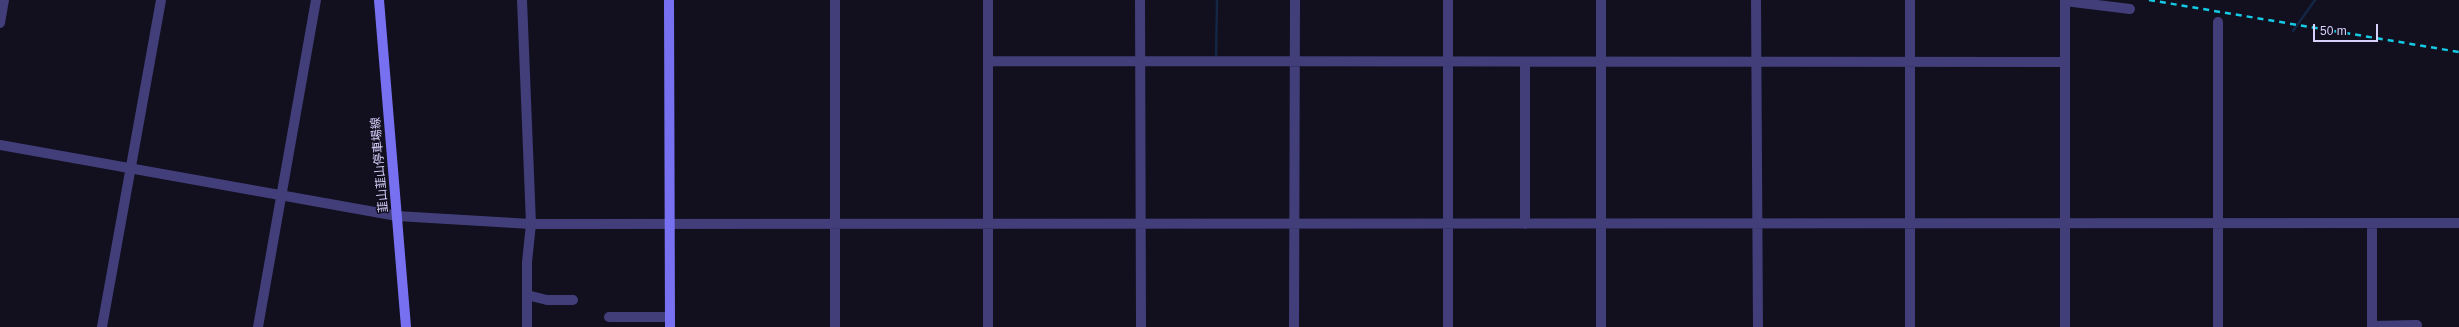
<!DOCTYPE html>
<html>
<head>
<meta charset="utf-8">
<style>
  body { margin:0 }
  #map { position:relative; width:2459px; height:327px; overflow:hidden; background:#120f1f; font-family:Arial,sans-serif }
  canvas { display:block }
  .scale { position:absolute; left:2313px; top:24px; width:65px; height:18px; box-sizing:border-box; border:2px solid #d7d1fb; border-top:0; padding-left:5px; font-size:12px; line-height:14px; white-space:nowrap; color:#d7d1fb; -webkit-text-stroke:3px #120f1f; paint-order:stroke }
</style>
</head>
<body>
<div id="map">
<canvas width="2459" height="327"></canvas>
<div class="scale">50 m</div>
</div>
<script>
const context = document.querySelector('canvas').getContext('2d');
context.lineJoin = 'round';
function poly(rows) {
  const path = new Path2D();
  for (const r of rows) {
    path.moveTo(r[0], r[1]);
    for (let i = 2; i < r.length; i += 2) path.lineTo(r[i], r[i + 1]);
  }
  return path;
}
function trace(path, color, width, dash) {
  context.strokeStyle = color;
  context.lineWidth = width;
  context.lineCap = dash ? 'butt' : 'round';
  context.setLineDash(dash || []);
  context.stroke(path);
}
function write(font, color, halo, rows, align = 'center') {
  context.font = font + ' Arial,"Noto Sans JP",sans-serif';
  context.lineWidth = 3;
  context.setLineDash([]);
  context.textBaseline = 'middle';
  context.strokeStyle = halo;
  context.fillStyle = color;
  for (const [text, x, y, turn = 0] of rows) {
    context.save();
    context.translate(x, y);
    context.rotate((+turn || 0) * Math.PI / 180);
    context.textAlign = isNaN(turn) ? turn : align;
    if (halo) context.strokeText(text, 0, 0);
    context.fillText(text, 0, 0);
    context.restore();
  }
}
trace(poly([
  [2293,31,2315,0],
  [1216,59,1217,0]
]), '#132644', 2.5);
trace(poly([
  [522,0,531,224,527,262,527,327],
  [988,0,988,327],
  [1140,0,1141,327],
  [1756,0,1758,327],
  [0,23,4,0],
  [988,61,2065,62],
  [1525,62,1525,224],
  [0,145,397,216,531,224,2459,223],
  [527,295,547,300,573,300],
  [609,317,670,317],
  [2372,326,2417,325],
  [102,327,161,0],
  [258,327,316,0],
  [835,327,835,0],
  [1294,327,1295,0],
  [1448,327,1448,0],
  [1601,327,1601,0],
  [1910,327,1910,0],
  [2065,327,2065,1,2130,9],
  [2218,327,2218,22],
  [2372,327,2372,223]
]), '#413e7a', 10);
trace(poly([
  [379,0,406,327],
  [669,0,670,327]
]), '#7771f2', 10);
trace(poly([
  [2149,0,2459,52]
]), '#15cae3', 2.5, [6, 5]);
write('12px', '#d7d1fb', '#120f1f', [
  ["韮山韮山停車場線",380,165,-95]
]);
</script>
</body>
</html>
